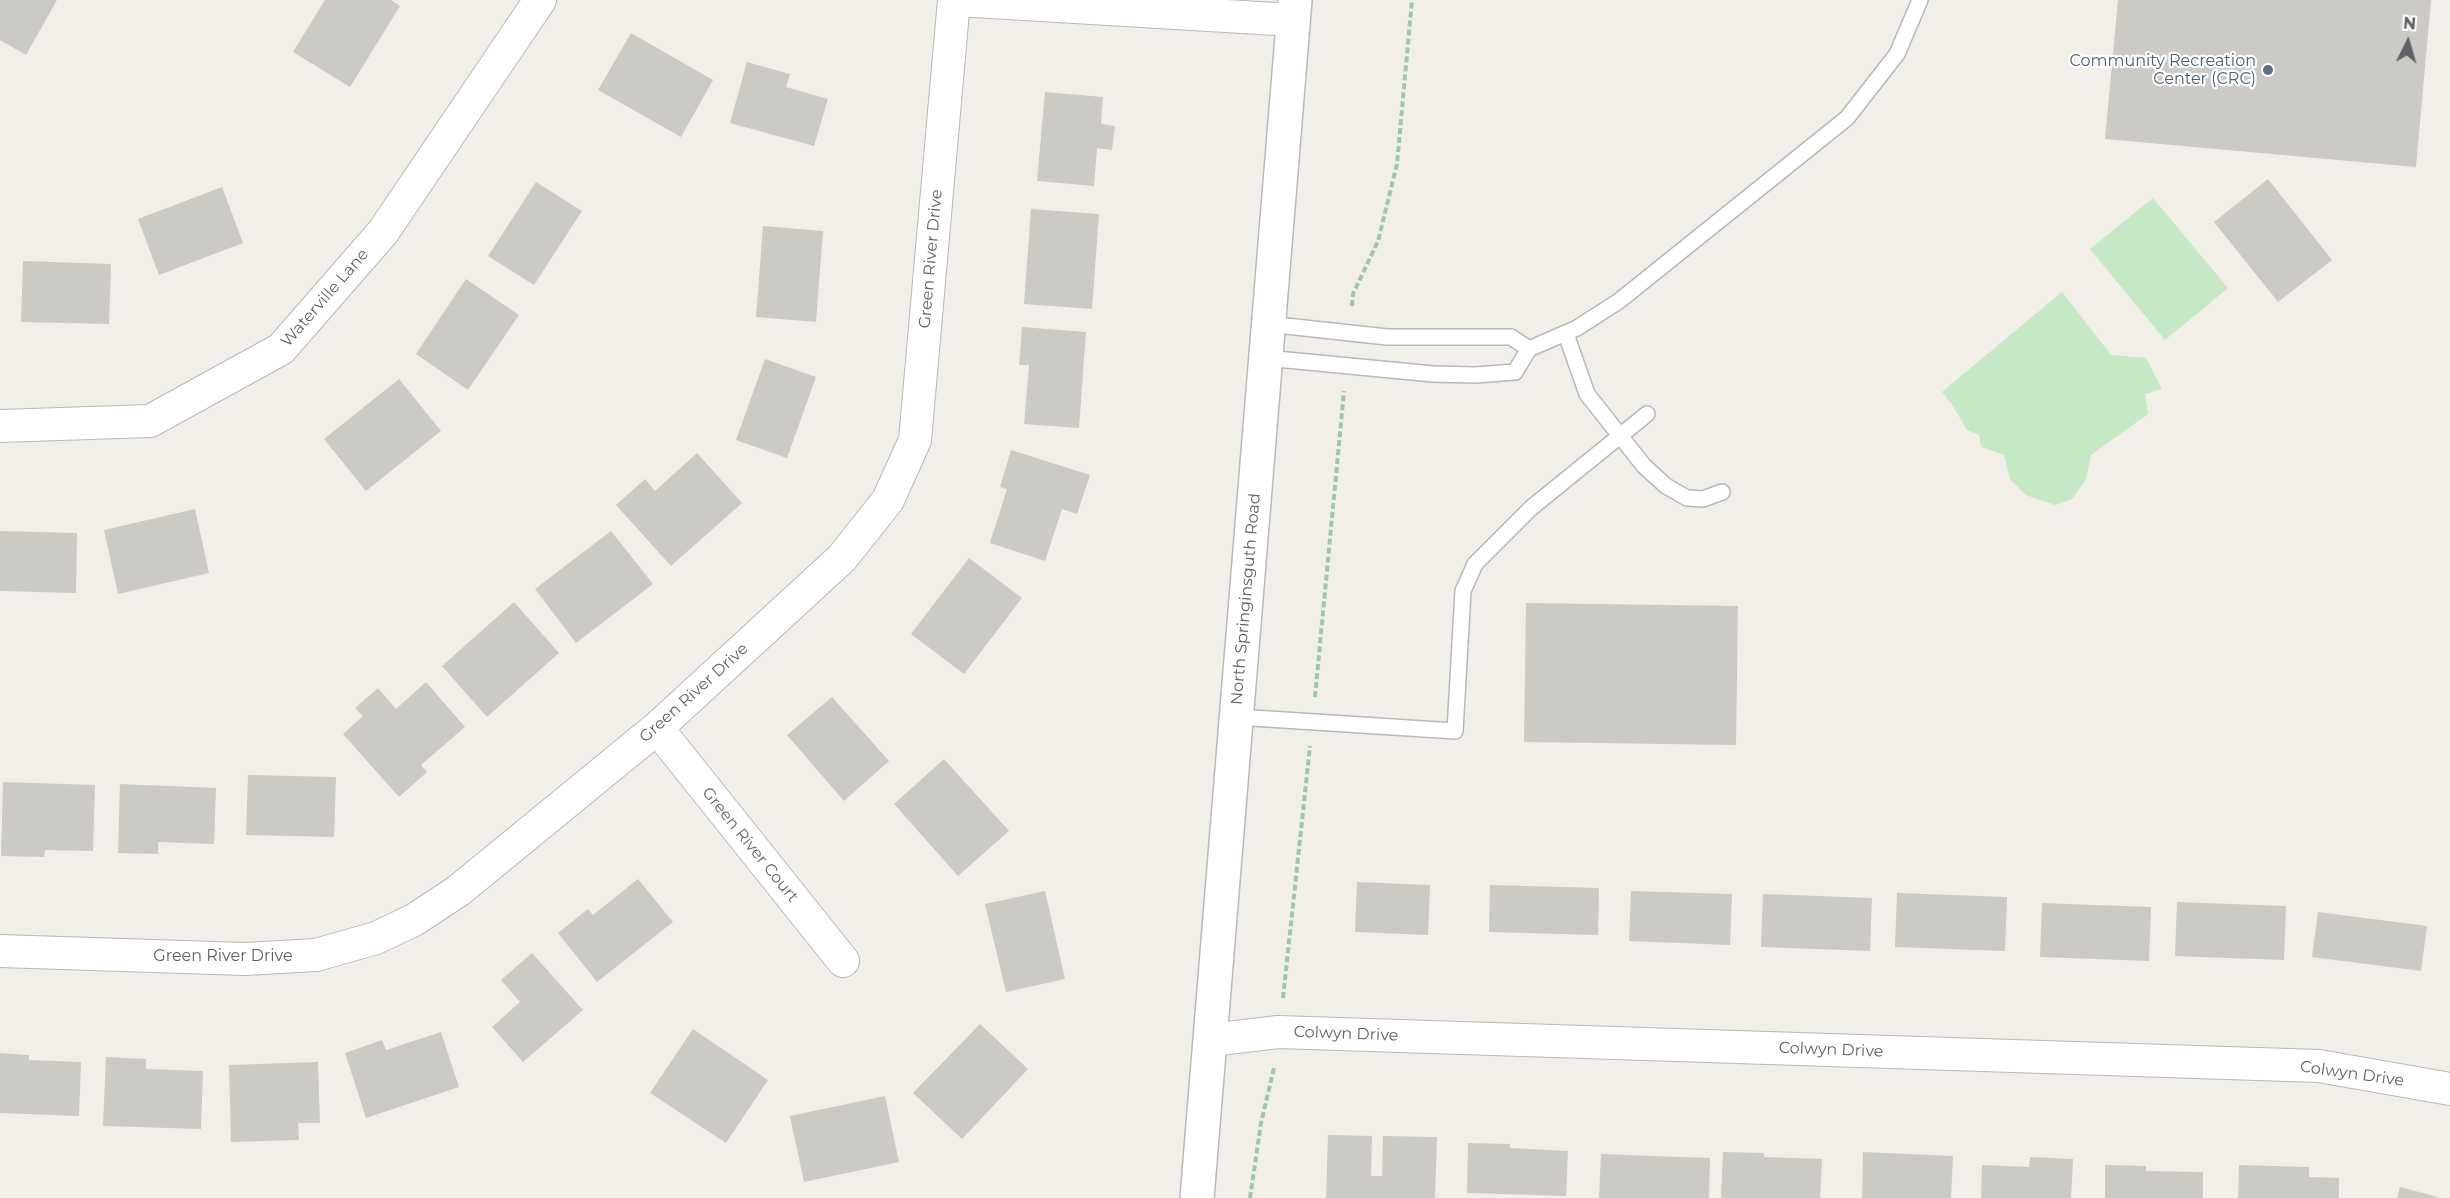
<!DOCTYPE html>
<html>
<head>
<meta charset="utf-8">
<style>
  body { margin:0 }
  #map { position:relative; width:2450px; height:1198px; overflow:hidden; background:#f1efe8; font-family:Montserrat,sans-serif }
  canvas { display:block }
  .north { position:absolute; left:2378px; top:12px; width:60px; height:60px; -webkit-text-stroke:4px #fff; paint-order:stroke; rotate:5deg; font-size:16px; font-weight:700; line-height:24px; text-align:center; color:#5f6368 }
  .north::after { content:''; display:block; margin:auto; width:21px; height:27px; background:#5f6368; clip-path:polygon(50% 0,100% 100%,50% 72%,0 100%) }
</style>
</head>
<body>
<div id="map">
<canvas width="2450" height="1198"></canvas>
<div class="north">N</div>
</div>
<script>
const context = document.querySelector('canvas').getContext('2d');
context.lineJoin = 'round';
function paint(path, color) {
  context.fillStyle = color;
  context.fill(path, 'evenodd');
}
function poly(rows) {
  const path = new Path2D();
  for (const r of rows) {
    path.moveTo(r[0], r[1]);
    for (let i = 2; i < r.length; i += 2) path.lineTo(r[i], r[i + 1]);
  }
  return path;
}
function trace(path, color, width, dash) {
  context.strokeStyle = color;
  context.lineWidth = width;
  context.lineCap = dash ? 'butt' : 'round';
  context.setLineDash(dash || []);
  context.stroke(path);
}
function write(font, color, halo, rows, align = 'center') {
  context.font = font + ' Montserrat,sans-serif';
  context.lineWidth = 4.5;
  context.setLineDash([]);
  context.textBaseline = 'middle';
  context.strokeStyle = halo;
  context.fillStyle = color;
  for (const [text, x, y, turn = 0] of rows) {
    context.save();
    context.translate(x, y);
    context.rotate((+turn || 0) * Math.PI / 180);
    context.textAlign = isNaN(turn) ? turn : align;
    if (halo) context.strokeText(text, 0, 0);
    context.fillText(text, 0, 0);
    context.restore();
  }
}
paint(poly([
  [2153,198,2228,288,2165,340,2090,249],
  [2062,292,2111,355,2146,358,2162,389,2145,394,2148,414,2091,455,2086,479,2072,499,2055,505,2026,495,2010,479,2004,455,1981,447,1979,435,1967,430,1953,406,1942,392]
]), '#c5e8c5');
paint(poly([
  [0,0,57,0,26,55,0,40],
  [325,0,391,0,400,6,350,87,293,52],
  [2118,0,2431,0,2416,167,2105,139],
  [631,33,713,80,681,137,598,90],
  [747,62,790,74,786,87,828,99,814,146,730,123],
  [1045,92,1103,97,1101,124,1115,126,1112,150,1097,148,1094,186,1037,181],
  [2268,179,2332,260,2278,302,2214,222],
  [536,182,582,211,534,285,488,256],
  [222,187,243,243,159,275,138,219],
  [1031,209,1099,214,1092,309,1024,304],
  [763,226,823,231,816,322,756,317],
  [23,261,111,264,109,324,21,322],
  [466,279,519,315,468,390,416,354],
  [1022,327,1086,332,1079,428,1024,424,1029,365,1019,365],
  [765,359,816,377,787,458,736,440],
  [399,379,441,431,366,491,324,439],
  [1011,450,1090,475,1077,514,1062,509,1045,561,990,543,1007,489,1000,487],
  [697,453,742,503,671,566,616,505,645,479,655,491],
  [195,509,209,573,118,594,104,530],
  [0,531,77,533,76,593,0,591],
  [611,531,653,584,576,643,535,589],
  [969,558,1022,598,964,674,911,634],
  [514,602,559,653,487,717,442,666],
  [1526,603,1738,606,1736,745,1524,742],
  [426,682,465,727,421,765,427,772,399,797,343,734,363,716,355,708,378,688,396,709],
  [832,697,889,761,844,801,787,735],
  [944,759,1009,831,958,876,894,804],
  [248,775,336,777,334,837,246,835],
  [3,782,95,785,93,851,45,850,44,857,1,856],
  [120,784,216,788,214,844,158,842,158,854,118,853],
  [638,879,673,922,597,982,558,933,588,909,593,915],
  [1357,882,1430,885,1428,935,1355,932],
  [1490,885,1599,888,1598,935,1489,932],
  [1045,891,1065,979,1006,992,985,904],
  [1631,891,1732,894,1730,945,1629,941],
  [1897,893,2007,897,2005,951,1895,947],
  [1763,894,1872,898,1870,951,1761,947],
  [2177,902,2286,906,2284,960,2175,956],
  [2042,903,2151,907,2149,961,2040,957],
  [2318,912,2427,926,2421,971,2312,957],
  [532,953,583,1010,523,1062,492,1027,520,1002,501,980],
  [980,1024,1028,1069,962,1139,913,1093],
  [693,1029,768,1080,726,1143,650,1093],
  [441,1032,459,1087,366,1118,345,1053,382,1040,386,1050],
  [0,1053,29,1055,29,1060,81,1062,79,1116,0,1113],
  [106,1057,146,1059,146,1069,203,1071,201,1129,103,1126],
  [318,1062,320,1123,298,1123,299,1140,231,1142,229,1065],
  [885,1096,899,1162,804,1182,790,1116],
  [1328,1135,1372,1136,1371,1176,1382,1176,1383,1136,1437,1137,1435,1198,1326,1198],
  [1468,1143,1510,1144,1510,1148,1568,1151,1566,1196,1467,1193],
  [1723,1152,1764,1153,1764,1157,1822,1159,1820,1198,1721,1198],
  [1863,1152,1953,1156,1951,1198,1862,1198],
  [1601,1154,1710,1158,1709,1198,1599,1198],
  [2030,1157,2073,1159,2071,1198,1981,1198,1982,1165,2029,1167],
  [2105,1165,2146,1166,2146,1171,2203,1172,2203,1198,2105,1198],
  [2239,1165,2309,1167,2309,1177,2339,1178,2339,1198,2238,1198],
  [2400,1187,2438,1197,2437,1198,2397,1198]
]), '#cccac5');
const lane = poly([
  [1268,324,1387,337,1511,337,1529,349],
  [1566,334,1587,394,1644,466,1666,486,1687,498,1703,499,1722,492],
  [1266,358,1433,374,1475,375,1515,372,1529,349,1577,328,1619,301,1847,118,1897,54,1920,0],
  [1237,717,1455,731,1463,591,1475,564,1531,508,1647,414]
]);
const street = poly([
  [957,0,1293,20],
  [0,426,150,421,281,349,383,232,540,0],
  [657,728,843,961],
  [0,951,245,959,316,955,376,938,414,920,458,891,657,728,842,558,888,500,915,440,954,0],
  [1211,1040,1278,1032,2319,1066,2450,1089]
]);
const secondary = poly([
  [1197,1198,1295,0]
]);
trace(lane, '#b5b8bc', 18);
trace(street, '#b5b8bc', 34);
trace(secondary, '#b6babf', 36);
trace(poly([
  [1352,306,1353,294,1378,241,1397,164,1412,0],
  [1315,697,1344,391],
  [1283,998,1310,746],
  [1250,1198,1261,1123,1274,1068]
]), '#9cc7a9', 4, [6, 3]);
trace(lane, '#fff', 15);
trace(street, '#fff', 32);
trace(secondary, '#fff', 33);
for (const [x, y, r, color] of [
  [2268,70,6,"#5c6f8a"]
]) {
  const dot = new Path2D();
  dot.arc(x, y, r, 0, 2 * Math.PI);
  context.fillStyle = color;
  context.fill(dot);
  trace(dot, '#fff', 2);
}
write('16px', '#4e5e75', '#fff', [
  ["Community Recreation",2256,61],
  ["Center (CRC)",2256,79]
], 'right');
write('16px', '#5f6368', '#fff', [
  ["Green River Drive",931,259,-85],
  ["Waterville Lane",325,298,-49],
  ["North Springinsguth Road",1246,599,-85],
  ["Green River Drive",694,693,-42],
  ["Green River Court",750,845,51],
  ["Green River Drive",223,956],
  ["Colwyn Drive",1346,1034,2],
  ["Colwyn Drive",1831,1050,2],
  ["Colwyn Drive",2352,1074,8]
]);
</script>
</body>
</html>
